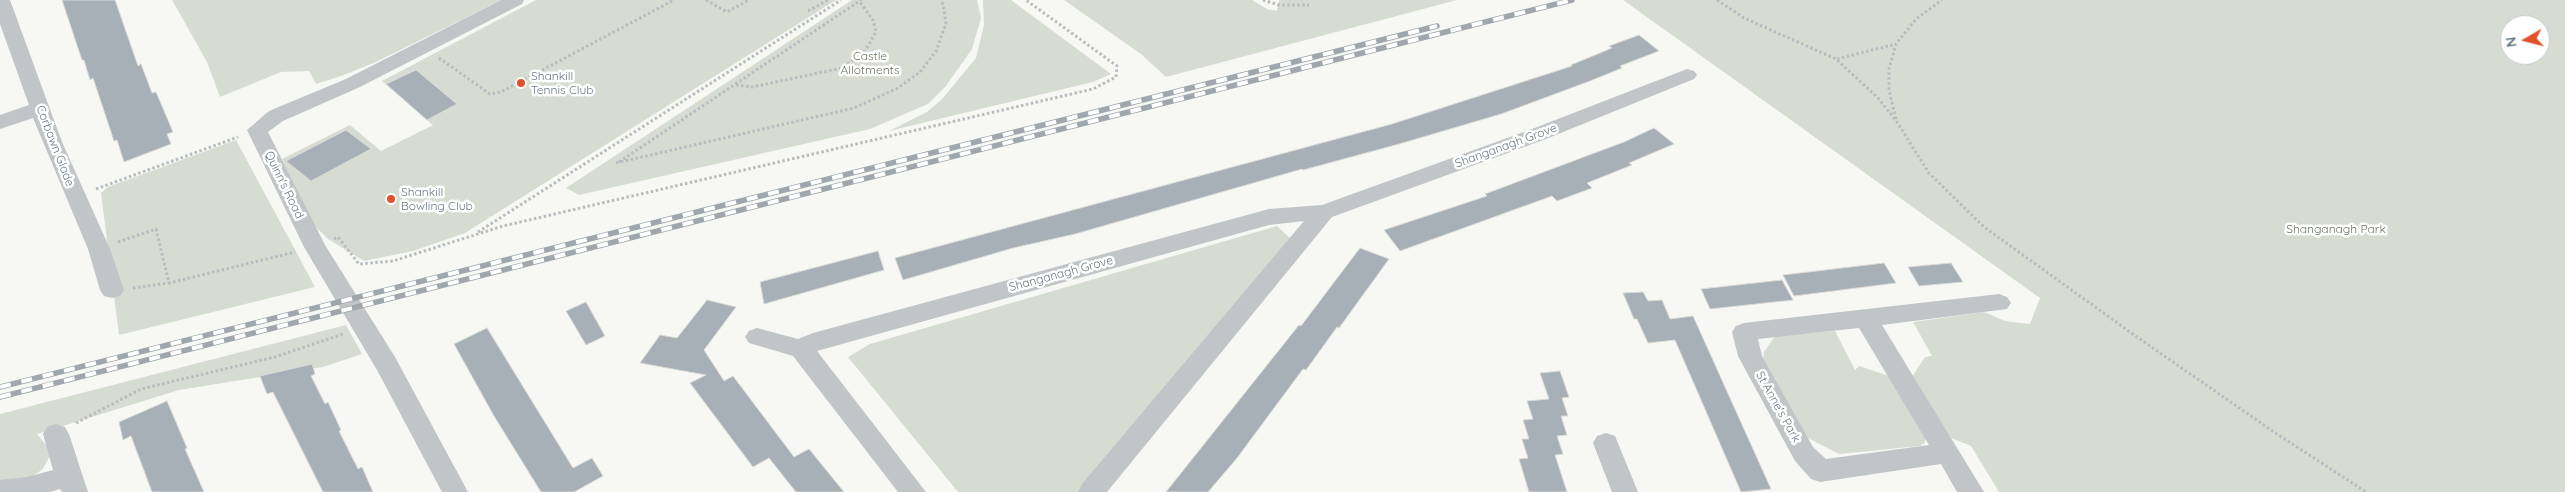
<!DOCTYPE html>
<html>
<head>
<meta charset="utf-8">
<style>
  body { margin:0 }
  #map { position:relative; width:2565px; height:492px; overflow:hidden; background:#f7f7f4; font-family:Quicksand,sans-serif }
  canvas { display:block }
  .north { position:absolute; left:2500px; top:15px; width:50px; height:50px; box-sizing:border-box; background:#fff; border:1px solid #c2c9ce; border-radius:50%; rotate:262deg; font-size:14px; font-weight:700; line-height:20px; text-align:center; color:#677885 }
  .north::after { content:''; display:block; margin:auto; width:18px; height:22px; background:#e1512b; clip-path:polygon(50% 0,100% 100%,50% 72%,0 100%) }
</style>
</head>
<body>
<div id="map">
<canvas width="2565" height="492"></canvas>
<div class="north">N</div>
</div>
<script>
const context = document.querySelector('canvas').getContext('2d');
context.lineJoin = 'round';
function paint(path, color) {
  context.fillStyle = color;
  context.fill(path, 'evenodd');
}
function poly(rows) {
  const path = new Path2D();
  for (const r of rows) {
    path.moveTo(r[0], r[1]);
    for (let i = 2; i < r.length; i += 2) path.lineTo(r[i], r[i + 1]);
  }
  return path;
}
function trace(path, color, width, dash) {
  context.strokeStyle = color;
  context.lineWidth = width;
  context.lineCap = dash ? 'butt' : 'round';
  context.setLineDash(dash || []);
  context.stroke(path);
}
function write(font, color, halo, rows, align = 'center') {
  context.font = font + ' Quicksand,sans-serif';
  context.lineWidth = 5;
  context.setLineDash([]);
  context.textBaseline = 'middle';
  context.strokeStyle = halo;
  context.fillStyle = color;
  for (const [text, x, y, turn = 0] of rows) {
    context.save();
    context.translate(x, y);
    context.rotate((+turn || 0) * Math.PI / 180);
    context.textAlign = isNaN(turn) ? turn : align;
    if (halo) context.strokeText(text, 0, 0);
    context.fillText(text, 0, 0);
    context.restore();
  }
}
paint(poly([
  [172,0,501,0,376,62,344,75,316,84,309,71,281,72,220,97,207,62],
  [536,0,836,0,465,233,413,251,364,261,328,239,313,224,282,159,350,125,381,151,433,125,382,81],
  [852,0,977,0,981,18,972,49,946,86,928,104,870,129,579,195,566,188],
  [983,0,1011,0,1111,74,1093,82,889,131,927,112,942,99,976,58,984,25],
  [1064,0,1252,0,1267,9,1277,11,1279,0,1457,0,1166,77,1141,54],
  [1623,0,2565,0,2565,492,1999,492,1971,446,1951,438,1912,377,1925,357,1932,356,1913,322,1984,312,2005,321,2030,324,2040,298],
  [2510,25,2540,25,2540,55,2510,55],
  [236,140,315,287,119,335,101,193,108,187],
  [1277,226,1292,240,1080,492,958,492,848,357,870,344],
  [346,325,362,354,323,367,179,390,37,434,52,452,43,469,30,478,0,481,0,414],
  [1835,331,1855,370,1859,366,1892,377,1926,435,1925,443,1920,446,1839,454,1806,437,1763,360,1764,352,1775,336]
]), '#d7dcd3');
const building = poly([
  [62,0,115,0,138,66,141,64,152,93,156,92,173,132,167,134,171,144,124,162,117,140,114,141,93,78,90,80,84,60,82,60,62,0],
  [1639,35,1659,51,1620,66,1622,68,1590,81,1501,114,1399,144,1303,170,1302,169,1075,234,1013,248,903,280,895,258,1392,124,1572,66,1571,65,1612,48,1609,46,1639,35],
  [416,70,457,104,427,120,386,84,416,70],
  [1654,128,1674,144,1629,163,1632,165,1587,183,1592,188,1557,201,1552,196,1400,251,1384,230,1487,196,1485,194,1624,142,1654,128],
  [346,130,371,149,311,181,286,161,346,130],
  [1360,248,1389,259,1339,328,1337,327,1306,370,1303,369,1237,458,1208,492,1166,492,1299,325,1301,326,1360,248],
  [878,251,884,270,764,304,760,282,878,251],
  [1884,263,1896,283,1794,296,1783,275,1884,263],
  [1951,263,1963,282,1919,286,1908,267,1951,263],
  [1782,280,1793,300,1710,309,1701,289,1782,280],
  [1643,292,1648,301,1662,300,1670,319,1693,316,1771,489,1741,492,1675,340,1648,343,1637,319,1634,319,1623,293,1643,292],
  [707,300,736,307,704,350,724,381,733,376,794,457,809,449,844,492,796,492,769,458,753,467,690,383,706,375,640,363,660,335,677,338,707,300],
  [586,302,605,336,586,345,566,311,586,302],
  [487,328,573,468,592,458,603,476,574,492,541,492,494,416,454,344,487,328],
  [312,364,315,374,311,376,325,404,328,402,341,430,339,431,358,469,362,467,373,492,323,492,273,392,267,394,260,376,312,364],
  [1560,371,1569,397,1562,398,1568,416,1561,416,1567,435,1557,436,1563,454,1555,455,1567,492,1529,492,1519,459,1528,458,1522,439,1529,439,1523,420,1533,419,1527,401,1549,399,1540,373,1560,371],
  [167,401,187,448,185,449,204,492,152,492,131,436,123,440,119,422,167,401]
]);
paint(building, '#a7b0b6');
trace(building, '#d9d9d7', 1);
trace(poly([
  [706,0,727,12,749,0],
  [1263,0,1279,5,1309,5],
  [1717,0,1744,18,1836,59,1878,98,1897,122,1929,173,1984,227,2137,337,2274,432,2366,492],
  [808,11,828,0],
  [439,58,490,94,501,92,674,0],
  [1837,59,1896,44],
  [736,85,752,87,842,68,865,51,876,32,873,20,859,1],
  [1896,119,1889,90,1889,69,1896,44,1916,19,1942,0],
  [619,162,861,0],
  [616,163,854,108,898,88,920,72,936,51,946,24,943,4,940,0],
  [96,189,238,137],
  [478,232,841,0],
  [334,239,338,237,359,264,393,261,503,226,1093,89,1116,77,1117,66,1026,0],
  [118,242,156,229,169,283,295,252],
  [133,288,169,283],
  [76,423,141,389,275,357,343,334]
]), '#b9bcbf', 3, [2.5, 2.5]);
paint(poly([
  [0,0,10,0,62,142,110,249,124,290,120,296,112,298,104,296,100,290,88,249,33,118,0,129,0,115,29,105,0,24,0,0],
  [501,0,524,0,522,4,360,87,283,121,268,132,325,245,395,357,468,492,442,492,377,370,304,247,247,130,269,111,346,79,501,0],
  [1687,69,1694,71,1697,75,1694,79,1546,139,1332,217,1107,492,1078,492,1082,484,1304,221,1269,225,817,351,926,492,898,492,793,356,749,343,745,337,749,331,757,328,798,339,813,333,1269,209,1322,205,1532,129,1687,69],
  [1999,294,2007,297,2011,303,2007,309,1882,325,1984,492,1957,492,1941,464,1820,482,1811,479,1795,461,1738,356,1732,332,1736,326,1744,323,1999,294],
  [1859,328,1929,445,1826,459,1813,447,1762,356,1758,339,1859,328],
  [56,424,65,427,69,434,88,492,62,492,60,489,50,492,0,492,0,480,27,477,53,470,43,434,47,427,56,424],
  [1606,433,1615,436,1638,492,1612,492,1593,443,1597,436,1606,433]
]), '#c1c5c8');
const rail = poly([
  [0,387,1437,26],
  [0,397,1572,0]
]);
trace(rail, '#a0a7ac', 5.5);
trace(rail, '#fff', 4, [11]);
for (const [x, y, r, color] of [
  [521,83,5,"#e1512b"],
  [391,199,5,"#e1512b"]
]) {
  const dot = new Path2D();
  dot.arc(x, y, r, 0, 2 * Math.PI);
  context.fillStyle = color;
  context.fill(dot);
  trace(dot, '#fff', 2);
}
write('12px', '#667761', '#fff', [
  ["Castle",870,56],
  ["Allotments",870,70],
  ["Shanganagh Park",2336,229]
]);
write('12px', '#677885', '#fff', [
  ["Shankill",531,76],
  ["Tennis Club",531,90],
  ["Shankill",401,192],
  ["Bowling Club",401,206]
], 'left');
write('12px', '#677885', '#fff', [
  ["Corbawn Glade",55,146,69],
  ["Shanganagh Grove",1506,146,-20],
  ["Quinn's Road",284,185,64],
  ["Shanganagh Grove",1061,274,-15],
  ["St Anne's Park",1778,407,61]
]);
</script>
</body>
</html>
